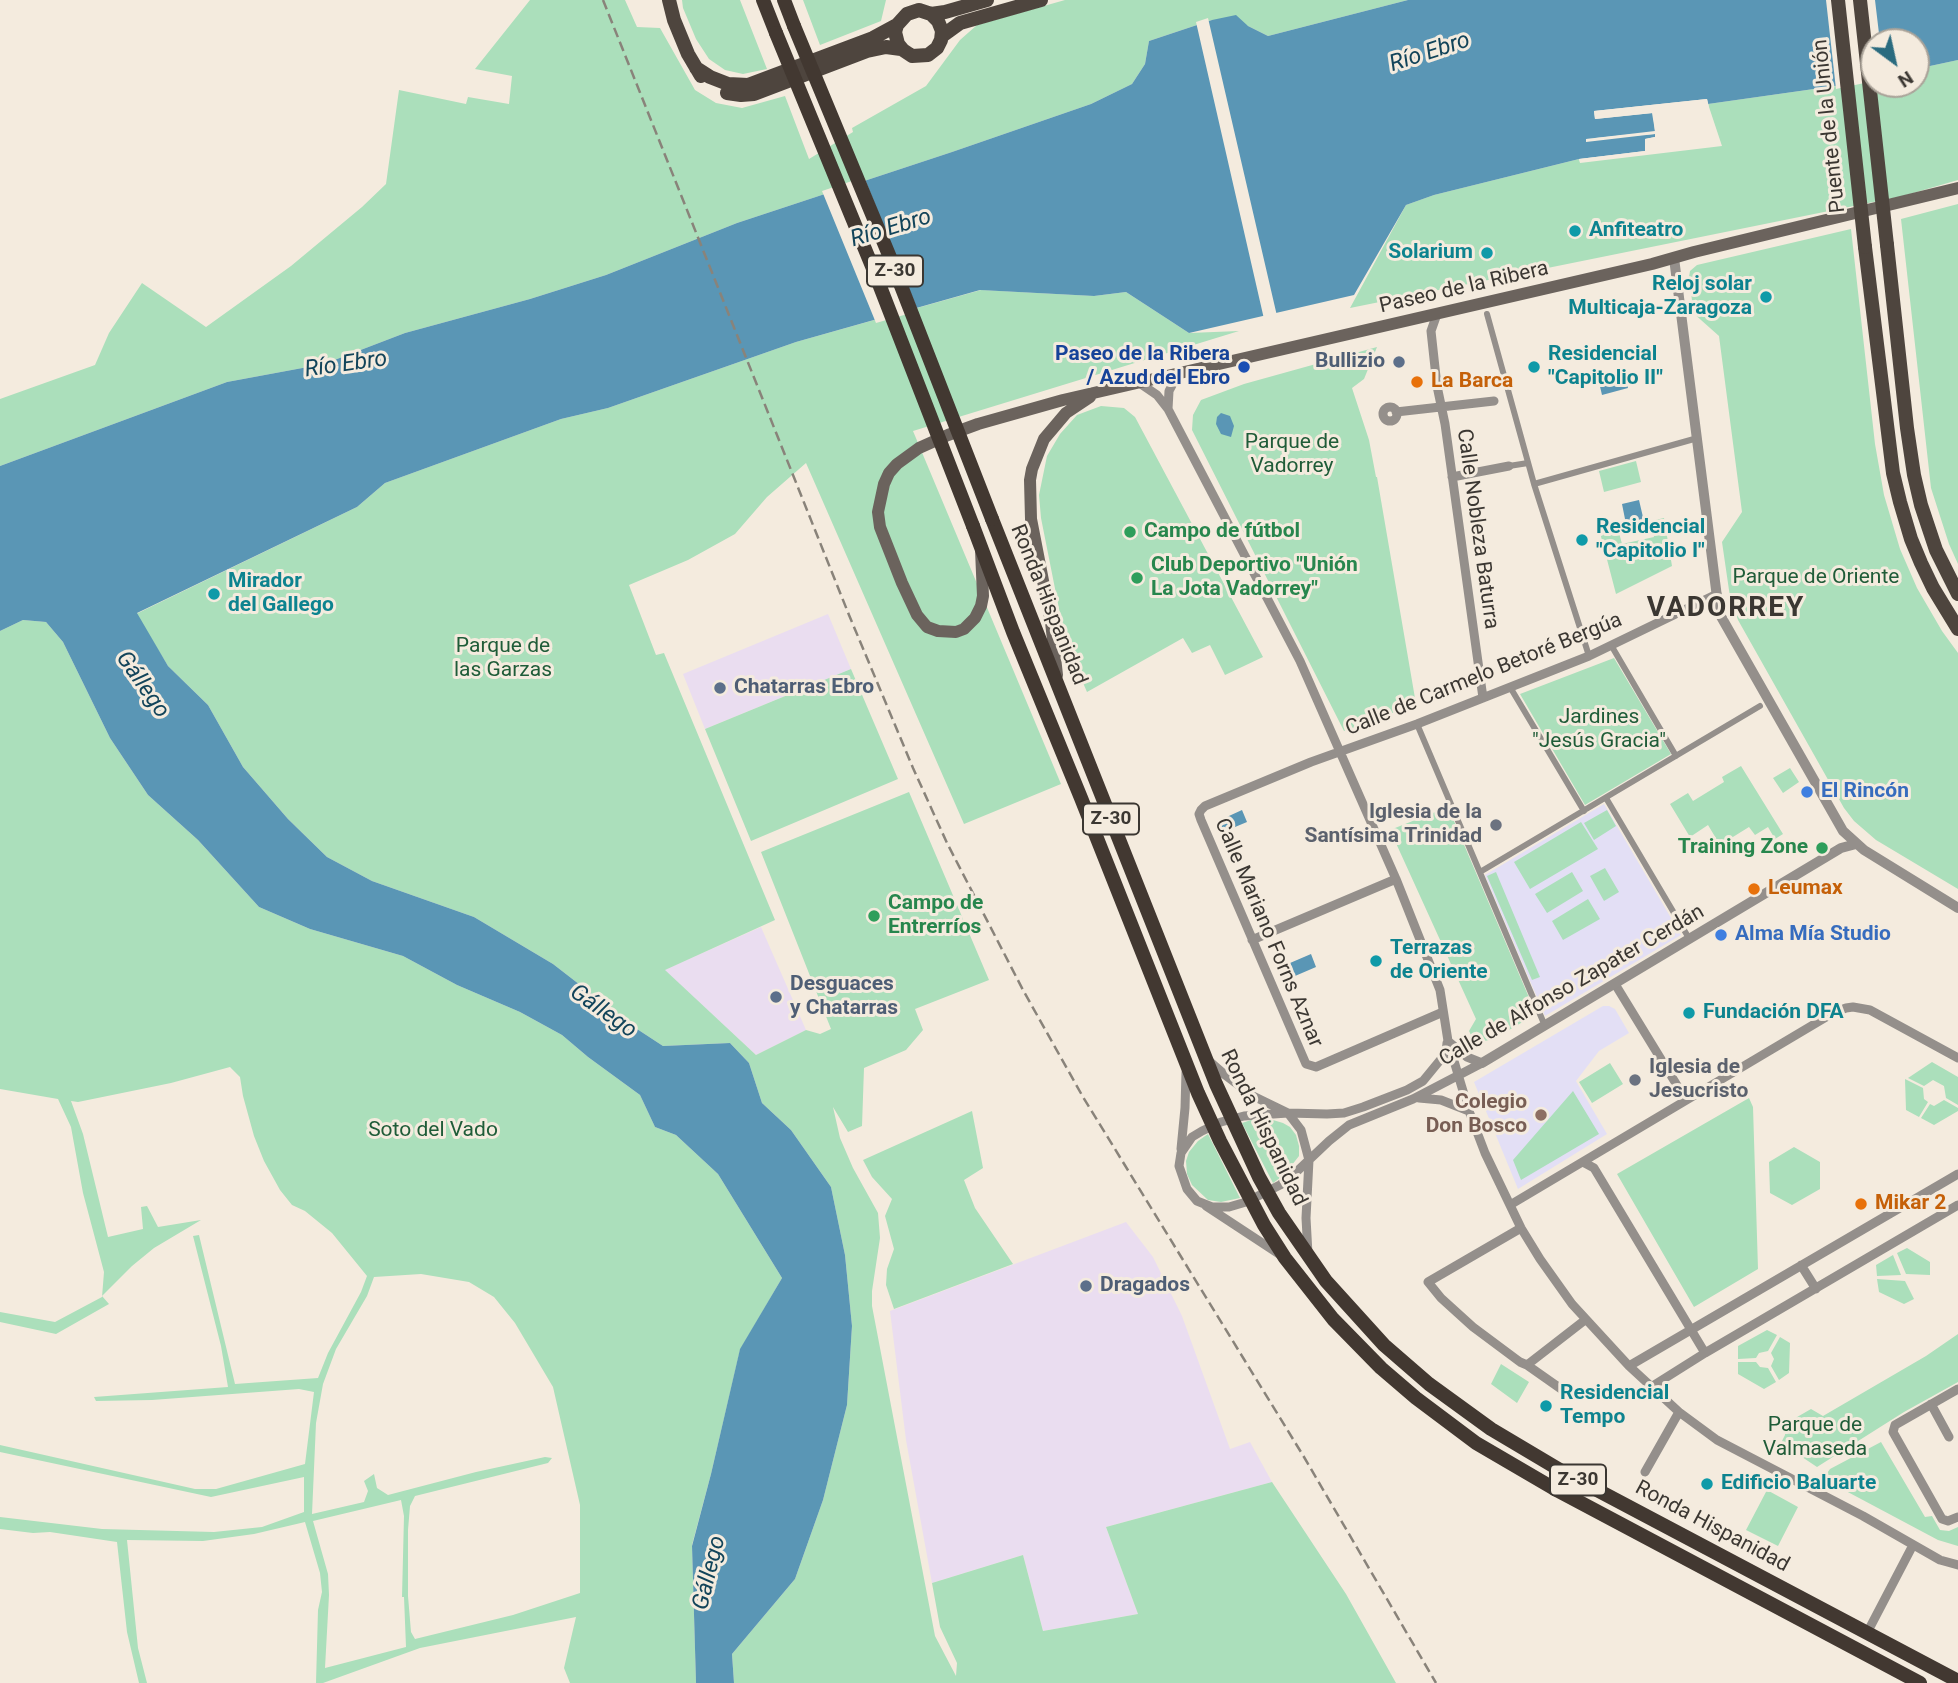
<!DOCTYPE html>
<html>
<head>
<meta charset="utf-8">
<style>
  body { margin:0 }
  #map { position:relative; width:1958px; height:1683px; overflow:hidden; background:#f4ebde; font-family:Roboto,sans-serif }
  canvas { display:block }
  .north { position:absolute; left:1860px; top:28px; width:70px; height:70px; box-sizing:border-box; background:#f4ebde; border:2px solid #aaa399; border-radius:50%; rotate:147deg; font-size:19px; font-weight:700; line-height:28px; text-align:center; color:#3b3732 }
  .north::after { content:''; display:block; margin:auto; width:24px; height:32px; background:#2a6b7f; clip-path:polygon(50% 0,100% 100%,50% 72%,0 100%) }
</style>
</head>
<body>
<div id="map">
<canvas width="1958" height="1683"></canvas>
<div class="north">N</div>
</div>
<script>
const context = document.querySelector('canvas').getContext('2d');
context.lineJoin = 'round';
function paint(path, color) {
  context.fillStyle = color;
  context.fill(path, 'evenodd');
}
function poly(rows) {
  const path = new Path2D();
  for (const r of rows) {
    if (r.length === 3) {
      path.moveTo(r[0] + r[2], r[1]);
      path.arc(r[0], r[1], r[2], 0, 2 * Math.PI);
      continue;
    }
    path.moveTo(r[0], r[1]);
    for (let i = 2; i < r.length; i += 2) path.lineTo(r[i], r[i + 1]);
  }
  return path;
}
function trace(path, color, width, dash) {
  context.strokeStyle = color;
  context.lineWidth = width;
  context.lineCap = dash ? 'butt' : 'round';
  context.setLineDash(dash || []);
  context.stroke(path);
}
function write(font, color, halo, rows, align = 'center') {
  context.font = font + ' Roboto,sans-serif';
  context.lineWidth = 6;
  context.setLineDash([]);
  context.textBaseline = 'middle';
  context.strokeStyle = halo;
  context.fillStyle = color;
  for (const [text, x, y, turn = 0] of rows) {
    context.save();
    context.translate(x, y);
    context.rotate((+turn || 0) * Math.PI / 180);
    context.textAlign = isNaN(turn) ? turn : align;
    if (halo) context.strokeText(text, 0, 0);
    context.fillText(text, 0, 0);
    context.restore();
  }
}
paint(poly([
  [828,614,851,669,705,729,683,674],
  [761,927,806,1030,756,1055,664,970],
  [1126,1222,1153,1257,1182,1316,1230,1449,1250,1442,1272,1482,1106,1527,1138,1614,1043,1631,1023,1555,932,1583,906,1440,890,1311]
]), '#eaddf0');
paint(poly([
  [1604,804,1681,935,1545,1016,1485,875],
  [1603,1006,1609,1006,1615,1009,1629,1033,1599,1051,1576,1081,1607,1134,1518,1189,1474,1082]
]), '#e3dff5');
paint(poly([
  [530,0,625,0,637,27,660,28,695,90,716,103,742,108,785,96,809,159,853,132,852,128,926,86,960,40,977,25,1065,0,1408,0,1268,36,1248,26,1212,20,1149,41,1145,64,1132,84,1091,104,952,152,737,223,606,275,530,299,405,333,324,364,227,382,0,466,0,399,95,365,109,333,142,283,206,327,291,266,362,207,386,184,399,90,466,104,468,97,509,104,512,76,475,69],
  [682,0,740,0,767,69,743,74,725,70,709,59,696,39,683,8],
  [803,0,886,0,881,21,820,45],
  [1958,60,1958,180,1903,196,1350,308,1406,205,1434,195,1579,159,1580,163,1722,146,1708,104,1835,86,1874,78,1874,84,1916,84,1916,69],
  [1958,204,1958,564,1949,544,1931,488,1901,219],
  [1851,229,1875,444,1884,495,1900,549,1917,588,1942,631,1958,653,1958,889,1876,840,1854,821,1844,808,1738,620,1730,597,1722,542,1742,512,1719,336,1692,312,1693,308,1689,277,1690,271,1697,265],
  [981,290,1094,296,1126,292,1189,333,1239,331,913,431,1061,784,964,824,806,463,767,497,735,534,688,560,629,585,656,655,664,653,775,920,665,970,756,1055,806,1030,820,1034,831,1029,761,852,909,792,989,980,915,1009,923,1030,906,1050,864,1068,862,1126,848,1132,833,1107,840,1138,853,1168,878,1213,880,1238,872,1291,872,1306,935,1636,956,1676,957,1663,940,1627,932,1583,1023,1555,1043,1631,1138,1614,1106,1527,1272,1482,1346,1594,1396,1683,734,1683,732,1654,795,1579,823,1500,847,1405,852,1326,845,1255,831,1187,791,1130,762,1103,749,1063,730,1043,663,1046,637,1029,553,964,474,917,372,881,327,857,288,819,243,767,208,705,168,666,136,614,357,507,385,483,561,419,608,408,796,342],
  [1377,347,1364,379,1352,388,1369,440,1376,477,1377,477,1416,704,1344,731,1192,430,1193,415,1201,400,1244,384],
  [1101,406,1124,408,1135,417,1263,657,1225,675,1210,645,1192,653,1183,638,1087,692,1066,644,1041,518,1039,495,1047,456,1060,434,1077,415],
  [1636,461,1641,482,1604,492,1599,471],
  [1664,518,1672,566,1616,594,1598,525,1616,521,1622,544,1654,537,1651,521],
  [23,620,46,622,63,642,110,738,148,795,198,840,259,907,310,929,403,956,457,985,520,1012,562,1035,588,1057,640,1095,655,1127,676,1135,718,1174,782,1278,740,1350,711,1474,692,1545,696,1683,570,1683,564,1668,576,1617,420,1648,323,1683,316,1683,318,1610,322,1592,320,1573,305,1522,254,1534,203,1541,127,1540,138,1648,147,1683,139,1683,127,1632,117,1542,50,1532,33,1533,0,1529,0,1517,102,1529,214,1532,262,1527,304,1512,304,1477,211,1497,0,1452,0,1445,195,1489,216,1489,305,1464,314,1392,299,1389,152,1400,96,1401,94,1397,228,1387,221,1346,193,1236,199,1235,235,1384,318,1378,328,1353,361,1292,367,1276,332,1233,305,1211,292,1205,280,1190,264,1161,254,1136,243,1096,240,1077,230,1067,171,1083,78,1102,71,1101,83,1134,108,1237,143,1229,141,1207,147,1206,158,1227,201,1220,154,1248,132,1266,102,1296,109,1304,56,1334,0,1322,0,1312,55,1322,102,1297,104,1272,83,1193,71,1127,58,1099,0,1089,0,631],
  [421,1274,469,1282,494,1297,515,1323,553,1387,580,1505,580,1593,513,1615,415,1639,411,1632,408,1596,408,1530,410,1506,415,1496,548,1463,552,1458,545,1457,476,1472,388,1495,377,1488,374,1474,364,1481,368,1491,364,1502,312,1514,316,1423,323,1384,336,1349,367,1296,374,1277],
  [401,1500,404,1516,402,1597,404,1597,406,1647,325,1668,329,1595,328,1574,313,1521],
  [1614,658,1671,754,1585,805,1520,694],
  [851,669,898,779,751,841,705,729],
  [1741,766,1783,834,1775,839,1768,827,1755,835,1749,827,1720,845,1708,825,1690,837,1670,804,1688,793,1693,801,1724,782,1722,777],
  [1790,768,1799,782,1783,793,1773,778],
  [1448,807,1536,1014,1494,1039,1475,1043,1469,1031,1476,1019,1390,830],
  [1607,810,1616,826,1594,840,1584,823],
  [1581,822,1598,849,1530,889,1514,862],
  [1605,868,1619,892,1604,901,1590,876],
  [1496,872,1540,977,1532,980,1487,876],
  [1572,872,1583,891,1547,913,1535,894],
  [1588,899,1600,919,1563,940,1552,921],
  [1932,1062,1958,1077,1958,1105,1946,1098,1944,1086,1933,1080,1924,1086,1908,1078],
  [1610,1063,1623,1084,1592,1103,1579,1082],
  [1905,1079,1923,1088,1924,1099,1928,1102,1919,1117,1906,1110],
  [1573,1091,1599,1134,1521,1180,1513,1160],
  [1749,1098,1753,1107,1758,1269,1694,1307,1617,1174],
  [1944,1100,1958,1108,1958,1111,1934,1125,1921,1118,1930,1104,1934,1106],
  [972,1111,983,1168,964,1180,975,1208,1013,1264,894,1309,886,1285,887,1269,894,1249,885,1216,892,1199,872,1177,863,1160],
  [1251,1120,1273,1120,1283,1123,1290,1127,1296,1135,1299,1146,1299,1156,1284,1175,1273,1183,1242,1123],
  [1208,1134,1240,1198,1221,1202,1208,1200,1192,1185,1187,1174,1186,1161,1189,1152,1198,1141],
  [1794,1147,1820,1162,1820,1189,1792,1205,1770,1193,1769,1162],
  [1907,1248,1930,1262,1930,1275,1906,1274,1897,1253],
  [1893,1255,1901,1275,1877,1276,1876,1265],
  [1877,1279,1905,1281,1914,1299,1904,1304,1879,1292],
  [1767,1330,1777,1335,1768,1351,1759,1353,1756,1358,1738,1359,1738,1346],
  [1958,1334,1958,1382,1904,1412,1817,1467,1781,1443,1785,1435,1785,1424,1811,1409,1823,1416,1926,1356],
  [1780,1337,1790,1343,1789,1373,1779,1380,1771,1366,1774,1359,1771,1353],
  [1738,1362,1756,1362,1760,1367,1768,1368,1776,1382,1764,1389,1738,1374],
  [1501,1364,1529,1382,1517,1403,1491,1384],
  [1881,1442,1925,1517,1932,1516,1940,1530,1949,1531,1958,1527,1958,1546,1938,1540,1829,1482,1825,1476,1830,1469],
  [1767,1490,1798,1507,1778,1546,1746,1530]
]), '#abdfbb');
paint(poly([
  [1408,0,1958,0,1958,60,1916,69,1916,42,1874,42,1874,78,1835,86,1708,104,1707,99,1594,111,1595,119,1653,113,1655,132,1586,139,1655,134,1655,137,1645,139,1645,151,1579,159,1434,195,1406,205,1354,295,1189,333,1126,292,1094,296,980,290,796,342,608,408,561,419,385,483,357,507,137,613,168,666,208,705,243,767,288,819,327,857,372,881,474,917,553,964,637,1029,663,1046,730,1043,749,1063,762,1103,791,1130,831,1187,845,1255,852,1326,847,1405,823,1500,795,1579,732,1654,734,1683,696,1683,692,1546,711,1474,740,1349,782,1278,718,1174,676,1135,655,1127,640,1095,588,1057,562,1035,520,1012,457,985,403,956,310,929,259,907,198,840,148,795,110,738,63,642,46,622,23,620,0,631,0,466,227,382,324,364,405,333,530,299,606,275,737,223,952,152,1091,104,1132,84,1145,64,1149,41,1212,20,1236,15,1248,26,1268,36],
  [1624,371,1628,388,1602,395,1598,378],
  [1221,413,1230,416,1234,426,1231,437,1221,434,1216,424,1217,417],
  [1639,500,1646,530,1628,534,1622,504],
  [1242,810,1247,822,1223,832,1218,821],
  [1311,954,1316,967,1295,976,1290,963]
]), '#5a96b5');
paint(poly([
  [1826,0,1875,0,1880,42,1874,42,1874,81,1836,89],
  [1208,18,1277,316,1264,319,1196,22],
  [1707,99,1709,107,1706,106,1704,103,1598,115,1654,109,1656,112,1659,139,1648,142,1648,152,1646,154,1580,162,1579,159,1645,151,1645,139,1655,137,1655,134,1586,142,1586,139,1655,131,1652,113,1595,119,1594,111],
  [864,177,918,311,876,323,822,191]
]), '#f4ebde');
trace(poly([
  [1487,314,1534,484,1589,656],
  [1509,466,1528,463],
  [1534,484,1694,439],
  [1611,645,1676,756],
  [1510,687,1584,811],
  [1417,724,1545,1026],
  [1606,798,1690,940],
  [1480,872,1760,706]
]), '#948f8b', 6);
trace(poly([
  [1437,314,1431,331,1437,386,1445,424,1483,698],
  [1138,382,1157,395,1168,409,1300,661,1396,879,1440,990,1448,1041,1469,1111,1485,1153,1521,1228,1540,1259,1572,1304,1629,1366,1679,1412,1717,1440,1863,1516,1940,1560,1958,1565],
  [1390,414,7],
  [1168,409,1169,391,1178,374],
  [1396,412,1494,401],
  [1452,477,1509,466],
  [1252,940,1396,879],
  [1615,984,1686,1100],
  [1443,1012,1316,1067,1306,1064,1201,820,1199,814,1201,810,1205,806,1311,762,1417,724,1589,656,1717,594],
  [1449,1042,1467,1057,1482,1063],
  [1447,1043,1446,1053,1423,1081,1407,1090,1363,1107,1344,1113,1327,1114,1288,1113,1244,1116,1221,1122,1202,1131,1192,1137,1181,1153,1179,1166,1187,1189,1197,1201,1212,1207,1229,1207,1246,1202,1280,1185,1291,1177,1329,1141,1349,1125,1413,1099,1482,1063],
  [1209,1061,1225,1075,1253,1096,1288,1113,1301,1130,1309,1160,1306,1218,1308,1254],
  [1419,1098,1441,1100,1469,1111],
  [1181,1149,1185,1108,1186,1072],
  [1583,1162,1594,1168,1705,1353],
  [1510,1205,1833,1013,1846,1008,1853,1007,1870,1010,1958,1058],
  [1206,1206,1279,1254],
  [1521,1228,1428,1282,1441,1298,1473,1327,1520,1362,1527,1365,1564,1391],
  [1801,1265,1816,1289],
  [1527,1365,1585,1320],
  [1629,1366,1958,1174],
  [1651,1387,1705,1353,1958,1205],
  [1958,1389,1895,1425,1893,1432,1942,1519,1948,1521,1958,1517],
  [1931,1404,1949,1437],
  [1645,1472,1679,1412],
  [1867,1633,1913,1545]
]), '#948f8b', 9);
trace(poly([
  [1674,258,1719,613,1843,831,1864,850,1958,908],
  [1482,1063,1841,848,1856,844]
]), '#948f8b', 10);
trace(poly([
  [981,550,983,596,981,606,975,618,964,629,956,632,938,631,927,627,917,615,902,583,880,527,878,512,884,484,889,473,897,464,919,448,948,435,978,424,1063,400,1652,264,1694,252,1958,188],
  [1057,675,1051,622,1031,519,1030,480,1032,469,1044,439,1066,413,1090,397]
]), '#6b635d', 12);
trace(poly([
  [669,0,674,20,688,54,701,76],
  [931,14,945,12,987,0],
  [942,36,960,23,1041,0],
  [696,68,710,77,728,84,748,85,873,38,897,25,907,14,919,10,931,14,938,21,942,31,941,40,937,48,928,55,912,56,903,50,898,44,895,32,897,25],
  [727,93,741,95,754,94,867,51,886,47,901,49],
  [1887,245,1907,428,1914,475,1921,505,1936,550,1958,594],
  [1865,247,1893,473,1900,502,1911,539,1921,563,1933,588,1958,629]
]), '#4e453e', 14);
trace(poly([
  [763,0,776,33],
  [784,0,794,26],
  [992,519,1216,1084,1259,1177,1279,1213,1326,1281,1384,1345,1429,1384,1491,1429,1565,1473,1958,1681],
  [973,526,1013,632,1081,798,1198,1093,1220,1141,1264,1225,1285,1258,1333,1319,1381,1368,1416,1398,1476,1443,1553,1488,1920,1683]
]), '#423831', 14);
trace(poly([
  [603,0,849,615,913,768,947,843,1023,990,1083,1097,1304,1457,1436,1683]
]), '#89837a', 2.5, [10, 5]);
trace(poly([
  [1838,0,1865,247],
  [1860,0,1887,245]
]), '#4e453e', 14);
trace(poly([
  [794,26,889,255,992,519],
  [776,33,874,271,973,526]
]), '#423831', 14);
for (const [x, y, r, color] of [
  [1575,231,7,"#0f9aa8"],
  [1487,253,7,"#0f9aa8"],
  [1766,297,7,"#0f9aa8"],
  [1399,362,7,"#5c6f8a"],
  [1244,367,7,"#1a4fb4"],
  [1534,367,7,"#0f9aa8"],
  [1417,382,7,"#e8710a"],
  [1130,532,7,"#2e9e5b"],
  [1582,540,7,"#0f9aa8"],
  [1137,578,7,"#2e9e5b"],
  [214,594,7,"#0f9aa8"],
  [720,688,7,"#5c6f8a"],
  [1807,792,7,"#3f7fe0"],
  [1496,825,7,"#6b7280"],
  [1822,848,7,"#2e9e5b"],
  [1754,889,7,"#e8710a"],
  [874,916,7,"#2e9e5b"],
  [1721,935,7,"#3f7fe0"],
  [1376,961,7,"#0f9aa8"],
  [776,997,7,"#5c6f8a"],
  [1689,1013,7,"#0f9aa8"],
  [1635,1080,7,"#6b7280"],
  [1541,1115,7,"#8d6e63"],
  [1861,1204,7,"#e8710a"],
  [1086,1286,7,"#5c6f8a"],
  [1546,1406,7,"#0f9aa8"],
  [1707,1484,7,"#0f9aa8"]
]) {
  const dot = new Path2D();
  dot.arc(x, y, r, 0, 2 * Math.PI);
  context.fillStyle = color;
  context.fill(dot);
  trace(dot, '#f4ebde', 2.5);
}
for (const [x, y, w] of [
  [895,271,56],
  [1111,819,56],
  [1578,1480,56]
]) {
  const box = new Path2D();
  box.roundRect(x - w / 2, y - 15.5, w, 31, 5);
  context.fillStyle = '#f4ebde';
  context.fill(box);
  trace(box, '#3b3732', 2);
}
write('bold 19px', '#3b3732', null, [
  ["Z-30",895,271],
  ["Z-30",1111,819],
  ["Z-30",1578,1480]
]);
write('21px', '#3b3732', '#f4ebde', [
  ["Puente de la Unión",1830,126,-96],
  ["Paseo de la Ribera",1464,288,-13],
  ["Calle Nobleza Baturra",1477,529,82],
  ["Ronda Hispanidad",1048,605,68],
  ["Calle de Carmelo Betoré Bergúa",1484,675,-22],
  ["Calle Mariano Forns Aznar",1268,933,67],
  ["Calle de Alfonso Zapater Cerdán",1572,986,-30],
  ["Ronda Hispanidad",1263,1128,64],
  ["Ronda Hispanidad",1712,1527,28]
]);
write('bold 21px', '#0d838f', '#f4ebde', [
  ["Anfiteatro",1589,231],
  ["Solarium",1473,253,"right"],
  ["Reloj solar",1752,285,"right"],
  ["Multicaja-Zaragoza",1752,309,"right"],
  ["Residencial",1548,355],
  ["\"Capitolio II\"",1548,379],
  ["Residencial",1596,528],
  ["\"Capitolio I\"",1596,552],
  ["Mirador",228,582],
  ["del Gallego",228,606],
  ["Terrazas",1390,949],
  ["de Oriente",1390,973],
  ["Fundación DFA",1703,1013],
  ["Residencial",1560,1394],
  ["Tempo",1560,1418],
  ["Edificio Baluarte",1721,1484]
], 'left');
write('bold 21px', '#164399', '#f4ebde', [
  ["Paseo de la Ribera",1230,355],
  ["/ Azud del Ebro",1230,379]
], 'right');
write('bold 21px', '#4e5e75', '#f4ebde', [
  ["Bullizio",1385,362,"right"],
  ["Chatarras Ebro",734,688],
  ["Desguaces",790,985],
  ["y Chatarras",790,1009],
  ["Dragados",1100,1286]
], 'left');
write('bold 21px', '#c56008', '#f4ebde', [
  ["La Barca",1431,382],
  ["Leumax",1768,889],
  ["Mikar 2",1875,1204]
], 'left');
write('21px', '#1f5c38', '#f4ebde', [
  ["Parque de",1292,443],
  ["Vadorrey",1292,467],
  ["Parque de Oriente",1816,578],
  ["Parque de",503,647],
  ["las Garzas",503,671],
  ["Jardines",1599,718],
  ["\"Jesús Gracia\"",1599,742],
  ["Soto del Vado",433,1131],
  ["Parque de",1815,1426],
  ["Valmaseda",1815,1450]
]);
write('bold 21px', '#27864d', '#f4ebde', [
  ["Campo de fútbol",1144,532],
  ["Club Deportivo \"Unión",1151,566],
  ["La Jota Vadorrey\"",1151,590],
  ["Training Zone",1808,848,"right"],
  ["Campo de",888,904],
  ["Entrerríos",888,928]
], 'left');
write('bold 21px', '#366cbe', '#f4ebde', [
  ["El Rincón",1821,792],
  ["Alma Mía Studio",1735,935]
], 'left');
write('bold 21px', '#5b616d', '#f4ebde', [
  ["Iglesia de la",1482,813],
  ["Santísima Trinidad",1482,837],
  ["Iglesia de",1649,1068,"left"],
  ["Jesucristo",1649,1092,"left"]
], 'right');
write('bold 21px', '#785e54', '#f4ebde', [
  ["Colegio",1527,1103],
  ["Don Bosco",1527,1127]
], 'right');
write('italic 23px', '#12445a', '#f4ebde', [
  ["Río Ebro",1430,53,-18],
  ["Río Ebro",891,229,-17],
  ["Río Ebro",346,365,-8],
  ["Gállego",142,685,55],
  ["Gállego",603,1012,35],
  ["Gállego",710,1573,-76]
]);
context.letterSpacing = '2px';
write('bold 28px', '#3b3732', '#f4ebde', [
  ["VADORREY",1726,609]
]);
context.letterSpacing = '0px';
</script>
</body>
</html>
